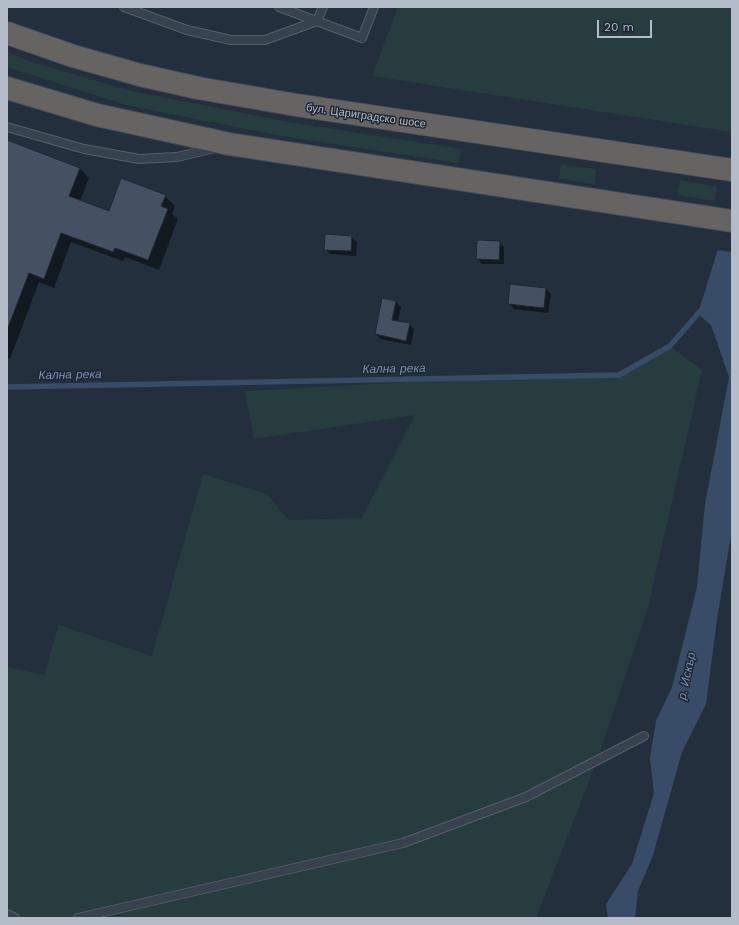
<!DOCTYPE html>
<html>
<head>
<meta charset="utf-8">
<style>
  body { margin:0 }
  #map { position:relative; width:739px; height:925px; overflow:hidden; background:#242f3e; font-family:"Work Sans",sans-serif }
  canvas { display:block }
  .frame { position:absolute; inset:0; border:8px solid #b4bcc9; pointer-events:none }
  .scale { position:absolute; left:597px; top:20px; width:55px; height:18px; box-sizing:border-box; border:2px solid #b4bcc9; border-top:0; padding-left:5px; font-size:12px; line-height:14px; white-space:nowrap; color:#b4bcc9; -webkit-text-stroke:3px #1d2633; paint-order:stroke }
</style>
</head>
<body>
<div id="map">
<canvas width="739" height="925"></canvas>
<div class="frame"></div>
<div class="scale">20 m</div>
</div>
<script>
const context = document.querySelector('canvas').getContext('2d');
context.lineJoin = 'round';
function paint(path, color) {
  context.fillStyle = color;
  context.fill(path, 'evenodd');
}
function poly(rows) {
  const path = new Path2D();
  for (const r of rows) {
    path.moveTo(r[0], r[1]);
    for (let i = 2; i < r.length; i += 2) path.lineTo(r[i], r[i + 1]);
  }
  return path;
}
function trace(path, color, width, dash) {
  context.strokeStyle = color;
  context.lineWidth = width;
  context.lineCap = dash ? 'butt' : 'round';
  context.setLineDash(dash || []);
  context.stroke(path);
}
function write(font, color, halo, rows, align = 'center') {
  context.font = font + ' "Work Sans",sans-serif';
  context.lineWidth = 3;
  context.setLineDash([]);
  context.textBaseline = 'middle';
  context.strokeStyle = halo;
  context.fillStyle = color;
  for (const [text, x, y, turn = 0] of rows) {
    context.save();
    context.translate(x, y);
    context.rotate((+turn || 0) * Math.PI / 180);
    context.textAlign = isNaN(turn) ? turn : align;
    if (halo) context.strokeText(text, 0, 0);
    context.fillText(text, 0, 0);
    context.restore();
  }
}
paint(poly([
  [398,7,732,7,732,132,372,76],
  [7,52,29,61,127,90,288,122,461,149,459,163,287,137,126,105,7,67],
  [561,165,596,169,595,184,559,179],
  [680,180,717,187,715,201,677,195],
  [670,346,702,370,647,611,598,758,536,918,7,918,7,667,44,675,59,625,152,656,203,474,267,494,288,520,362,518,415,415,254,439,245,391,481,378,619,375]
]), '#263c3f');
paint(poly([
  [732,230,732,529,717,619,706,704,682,752,653,855,638,891,635,918,608,918,606,904,632,864,654,793,650,758,656,721,672,687,697,587,705,504,729,377,711,325,698,314,717,252]
]), '#394c67');
paint(poly([
  [730,228,732,228,732,252,715,250]
]), '#242f3e');
paint(poly([
  [7,141,79,168,89,178,80,201,109,212,165,196,175,206,172,214,178,219,159,270,125,257,123,261,71,242,54,288,39,282,10,359,7,358],
  [352,237,357,242,356,256,330,254,325,249],
  [499,242,504,247,504,264,482,264,477,259],
  [546,289,551,294,548,313,514,309,509,304],
  [396,302,401,307,398,322,409,324,414,329,411,345,381,339,376,334]
]), '#0007');
trace(poly([
  [7,387,619,375,670,346,702,309]
]), '#394c67', 5.5);
const building = poly([
  [7,140,80,168,69,196,109,211,121,178,166,195,161,206,168,209,148,260,115,248,113,252,61,233,44,279,29,273,7,330,7,140],
  [325,234,352,236,351,251,324,250,325,234],
  [477,240,500,241,499,260,476,259,477,240],
  [510,284,546,288,544,308,508,304,510,284],
  [382,298,396,301,392,320,410,323,406,341,375,334,382,298]
]);
paint(building, '#455162');
trace(building, '#1f2835', 1);
const service = poly([
  [124,7,187,30,231,40,265,40,317,21,323,7],
  [279,7,362,38,374,7],
  [7,127,84,149,139,159,177,157,215,148],
  [7,914,15,918],
  [78,918,403,843,526,797,644,736]
]);
const trunk = poly([
  [7,33,73,56,140,75,198,88,296,105,732,170],
  [7,88,97,115,229,144,732,221]
]);
trace(service, '#565f6c', 10);
trace(trunk, '#434c59', 24);
trace(service, '#38414e', 8);
trace(trunk, '#656462', 22);
write('11px', '#b4bcc9', '#1d2633', [
  ["бул. Цариградско шосе",366,116,8]
]);
write('italic 12px', '#7c92b1', '#1d2633', [
  ["Кална река",394,369,-1],
  ["Кална река",70,375,-1],
  ["р. Искър",687,676,-78]
]);
</script>
</body>
</html>
